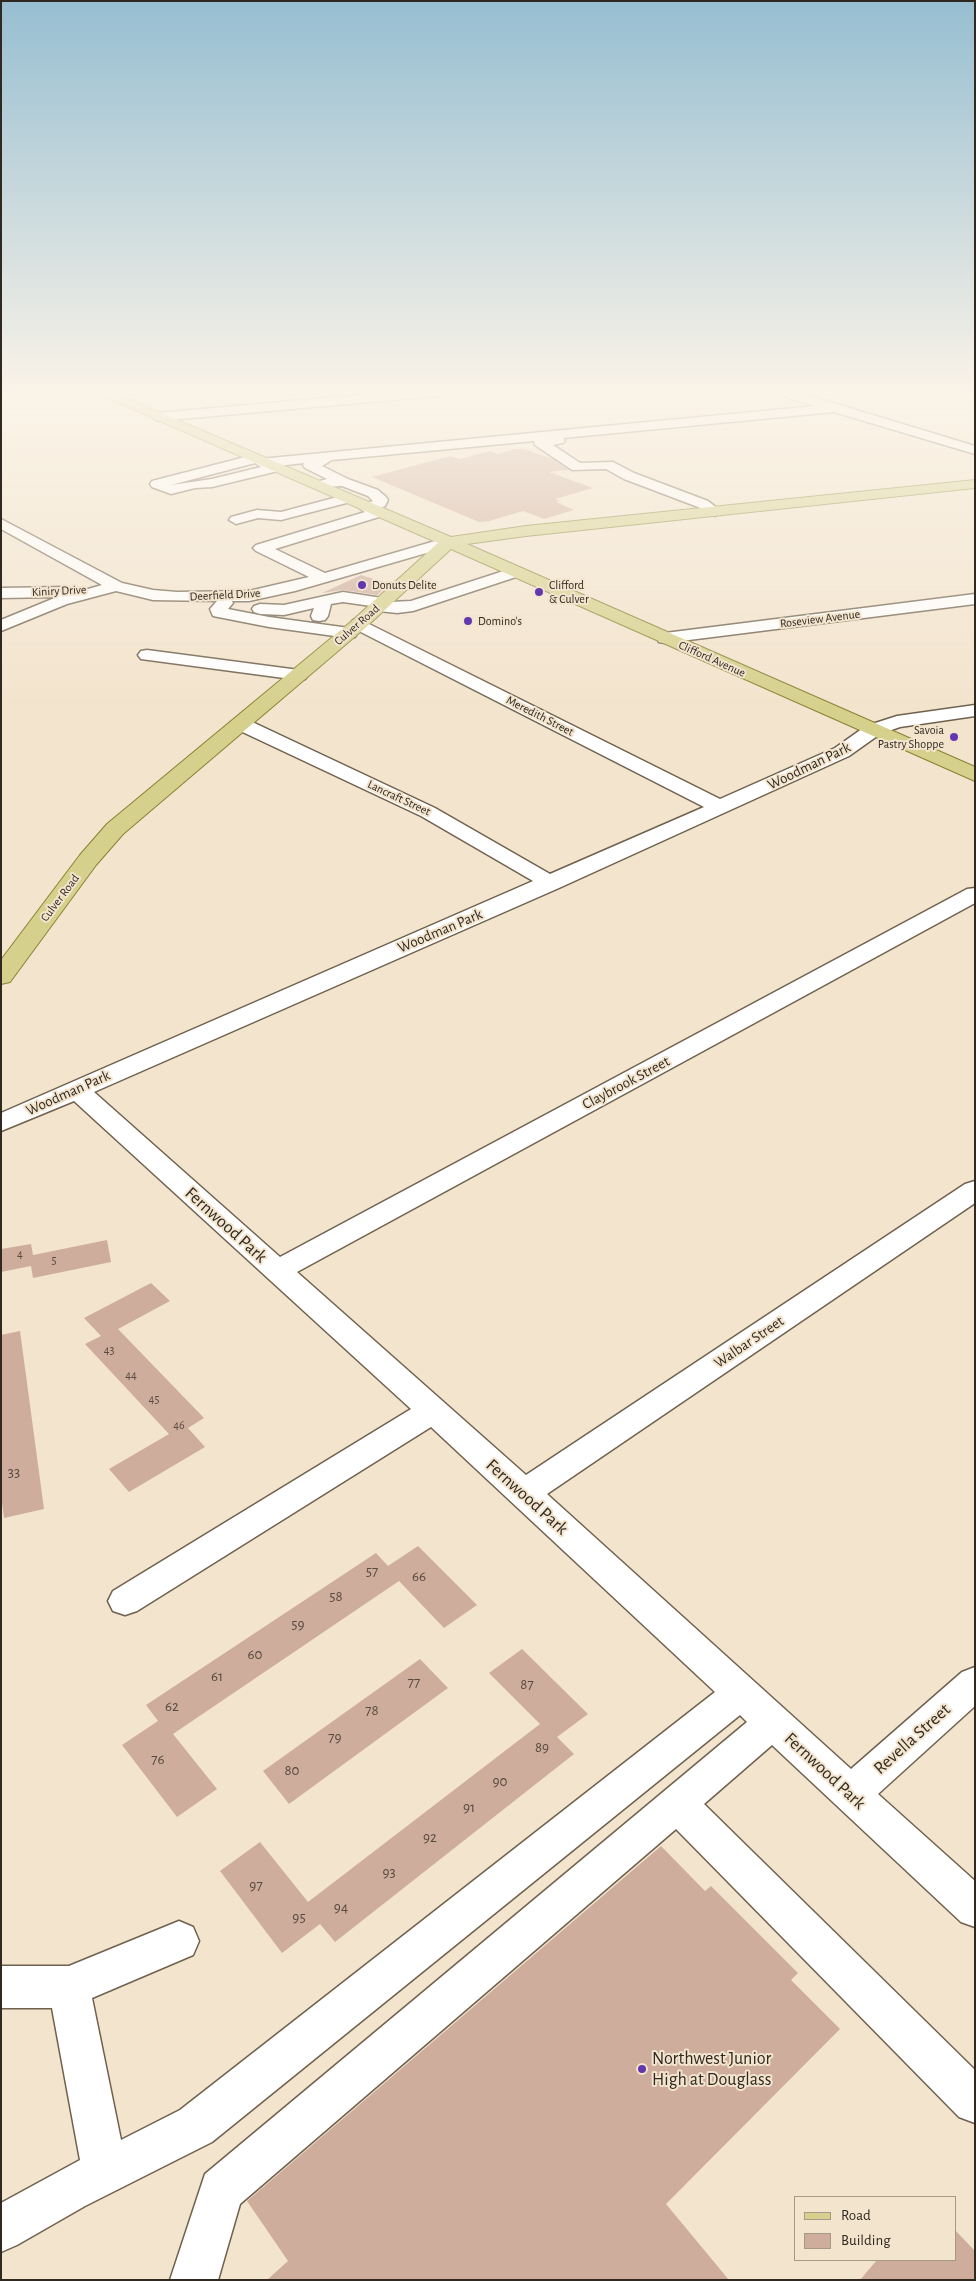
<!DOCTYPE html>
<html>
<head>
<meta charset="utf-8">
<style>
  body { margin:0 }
  #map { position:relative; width:976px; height:2281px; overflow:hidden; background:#f3e4cd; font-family:"Alegreya Sans",sans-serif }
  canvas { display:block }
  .frame { position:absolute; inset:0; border:2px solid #2f2921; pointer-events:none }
  .legend { position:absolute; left:794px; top:2196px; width:162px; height:65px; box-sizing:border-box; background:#f3e4cd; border:1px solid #a59988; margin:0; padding:6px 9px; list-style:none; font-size:15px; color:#2f2921 }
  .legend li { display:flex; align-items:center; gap:10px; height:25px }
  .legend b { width:25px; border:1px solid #a59988 }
</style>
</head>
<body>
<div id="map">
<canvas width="976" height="2281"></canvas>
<div class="frame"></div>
<ul class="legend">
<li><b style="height:6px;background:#d5d08b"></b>Road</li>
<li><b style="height:14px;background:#cead9c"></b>Building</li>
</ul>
</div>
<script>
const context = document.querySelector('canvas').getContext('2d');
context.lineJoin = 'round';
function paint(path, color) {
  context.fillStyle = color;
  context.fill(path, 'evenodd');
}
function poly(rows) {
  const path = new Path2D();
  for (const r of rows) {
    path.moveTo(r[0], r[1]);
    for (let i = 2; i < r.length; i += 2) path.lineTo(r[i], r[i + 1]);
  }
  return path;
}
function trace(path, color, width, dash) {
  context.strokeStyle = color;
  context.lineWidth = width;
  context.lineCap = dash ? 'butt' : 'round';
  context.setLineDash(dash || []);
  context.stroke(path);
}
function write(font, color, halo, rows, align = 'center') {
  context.font = font + ' "Alegreya Sans",sans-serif';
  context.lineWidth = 4;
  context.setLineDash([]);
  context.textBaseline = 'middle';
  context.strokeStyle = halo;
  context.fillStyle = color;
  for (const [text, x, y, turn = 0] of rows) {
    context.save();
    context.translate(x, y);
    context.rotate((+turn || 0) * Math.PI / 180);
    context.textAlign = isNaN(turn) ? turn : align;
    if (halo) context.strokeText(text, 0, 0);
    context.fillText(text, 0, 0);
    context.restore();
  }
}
paint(poly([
  [515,449,524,449,553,459,569,470,549,472,593,488,555,499,560,501,556,502,574,510,544,519,523,511,489,521,479,522,372,477,450,456,460,459,490,451,498,454],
  [361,575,390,584,377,595,343,590,322,593],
  [107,1240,111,1262,33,1278,31,1266,1,1272,1,1249,31,1244,33,1255],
  [151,1283,170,1301,118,1329,204,1418,188,1428,205,1447,129,1492,109,1469,169,1434,85,1344,101,1336,84,1318],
  [20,1331,44,1509,4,1518,1,1495,1,1335],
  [418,1546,477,1605,444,1628,399,1581,173,1734,217,1789,177,1817,122,1745,158,1721,146,1705,376,1553,388,1566],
  [522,1649,588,1714,557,1737,574,1754,335,1942,320,1924,282,1953,220,1871,260,1842,308,1902,540,1724,489,1673],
  [420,1659,448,1688,289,1804,263,1771],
  [661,1846,705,1891,711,1886,798,1973,791,1980,840,2029,666,2204,729,2280,267,2280,288,2261,247,2201],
  [955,2230,975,2251,975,2280,860,2280,877,2260,955,2260]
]), '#cead9c');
const minor = poly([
  [392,392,444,392,438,396,158,421,152,417,158,413,392,392],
  [777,392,797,392,975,446,975,454,834,412,563,438,565,440,563,443,553,445,580,463,613,462,634,473,708,501,722,512,715,516,698,507,624,479,606,469,572,470,535,445,534,441,332,460,322,466,348,479,378,490,386,497,388,500,385,506,378,509,384,513,382,516,275,549,325,573,449,537,454,539,457,542,454,545,295,591,249,601,232,601,233,603,228,609,269,617,349,628,355,629,357,633,355,637,349,638,269,627,213,616,210,609,217,601,153,600,116,591,67,604,1,631,1,620,57,597,1,598,1,588,66,587,72,589,74,593,102,585,1,529,1,519,122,583,153,590,177,592,249,591,309,577,256,551,253,548,256,545,365,512,359,508,361,505,373,501,368,496,342,486,320,487,318,484,320,481,327,479,305,468,303,465,304,463,278,466,280,468,278,471,212,487,195,488,171,494,152,487,150,484,152,481,253,455,258,456,260,459,815,406,779,395,777,392],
  [255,463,261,467,212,479,171,485,255,463],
  [345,495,350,496,352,499,350,502,281,520,258,518,236,524,229,520,231,517,257,510,281,512,345,495],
  [516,567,522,569,524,572,522,575,413,611,397,613,379,611,373,609,371,606,343,602,331,604,328,616,325,620,319,621,313,620,311,616,314,608,284,615,260,614,254,612,252,609,254,606,260,604,284,605,343,592,382,598,390,602,411,601,516,567],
  [975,594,975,604,665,643,659,642,657,638,659,634,665,633,975,594],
  [359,619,720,799,835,748,866,726,897,716,975,705,975,716,900,727,880,734,849,756,559,888,94,1092,280,1257,967,889,975,888,975,903,297,1272,526,1475,965,1184,975,1181,975,1203,547,1494,851,1769,962,1672,975,1667,975,1706,878,1794,975,1881,975,1927,961,1922,772,1745,704,1804,975,2070,975,2123,959,2117,676,1829,240,2204,218,2280,170,2280,205,2174,747,1722,740,1715,212,2142,85,2206,17,2245,1,2252,1,2203,80,2160,52,2008,1,2008,1,1966,69,1966,179,1921,193,1927,199,1941,193,1955,92,1998,121,2140,180,2110,715,1692,431,1427,137,1611,125,1615,113,1611,108,1601,113,1591,411,1409,74,1101,1,1131,1,1113,533,881,421,816,234,728,232,724,234,720,241,718,248,720,435,808,550,874,704,807,353,628,351,624,353,620,359,619],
  [147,650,299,670,305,671,308,675,305,679,299,680,141,659,138,655,141,651,147,650]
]);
const major = poly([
  [94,392,112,392,451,537,526,526,975,480,975,488,526,536,467,544,975,767,975,781,451,549,365,628,123,834,96,865,10,982,1,984,1,960,80,855,107,824,353,620,438,543,94,392]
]);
trace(minor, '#6f614e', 3);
trace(major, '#898134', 2);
paint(minor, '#fff');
paint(major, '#d5d08b');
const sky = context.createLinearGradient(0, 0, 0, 712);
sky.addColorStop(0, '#96bed1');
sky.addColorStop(0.55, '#faf3e8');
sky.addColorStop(1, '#faf3e800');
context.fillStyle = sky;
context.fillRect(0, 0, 976, 712);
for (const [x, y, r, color] of [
  [362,585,5,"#6437af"],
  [539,592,5,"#6437af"],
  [468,621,5,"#6437af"],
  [954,737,5,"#6437af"],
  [642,2069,5,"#6437af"]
]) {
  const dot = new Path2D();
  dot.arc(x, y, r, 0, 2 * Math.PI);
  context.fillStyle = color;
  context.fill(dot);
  trace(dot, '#f3e4cd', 2);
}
write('12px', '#2f2921', '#f3e4cd', [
  ["Donuts Delite",372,585],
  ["Clifford",549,585],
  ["& Culver",549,599],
  ["Domino's",478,621],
  ["Savoia",944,730,"right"],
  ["Pastry Shoppe",944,744,"right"]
], 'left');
write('12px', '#2f2921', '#f3e4cd', [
  ["Kiniry Drive",59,591,-3],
  ["Deerfield Drive",225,595,-3],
  ["Roseview Avenue",820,619,-7],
  ["Culver Road",357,625,-41],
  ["Clifford Avenue",712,659,24],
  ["Meredith Street",540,716,27],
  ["Lancraft Street",399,798,25],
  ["Culver Road",60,898,-53]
]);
write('12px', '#574a40', null, [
  ["4",20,1254],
  ["5",54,1260],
  ["43",109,1350],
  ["44",131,1375],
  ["45",154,1399],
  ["46",179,1425]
]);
write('15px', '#2f2921', '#f3e4cd', [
  ["Woodman Park",809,766,-26],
  ["Woodman Park",440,931,-23],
  ["Claybrook Street",626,1083,-28],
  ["Woodman Park",68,1093,-24],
  ["Walbar Street",749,1342,-34]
]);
write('15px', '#574a40', null, [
  ["33",14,1472],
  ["57",372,1571],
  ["66",419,1576],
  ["58",336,1596],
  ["59",298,1624],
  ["60",255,1654],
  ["61",217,1676],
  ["77",414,1682],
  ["87",527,1684],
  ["62",172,1706],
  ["78",372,1710],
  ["79",335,1737],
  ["89",542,1747],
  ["76",158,1759],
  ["80",292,1770],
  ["90",500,1781],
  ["91",469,1807],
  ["92",430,1837],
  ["93",389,1872],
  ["97",256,1885],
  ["94",341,1907],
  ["95",299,1917]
]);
write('18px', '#2f2921', '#f3e4cd', [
  ["Fernwood Park",226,1225,42],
  ["Fernwood Park",527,1497,42],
  ["Revella Street",912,1739,-42],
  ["Fernwood Park",825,1771,43]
]);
write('18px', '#2f2921', '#f3e4cd', [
  ["Northwest Junior",652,2059],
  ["High at Douglass",652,2080]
], 'left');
</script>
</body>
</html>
